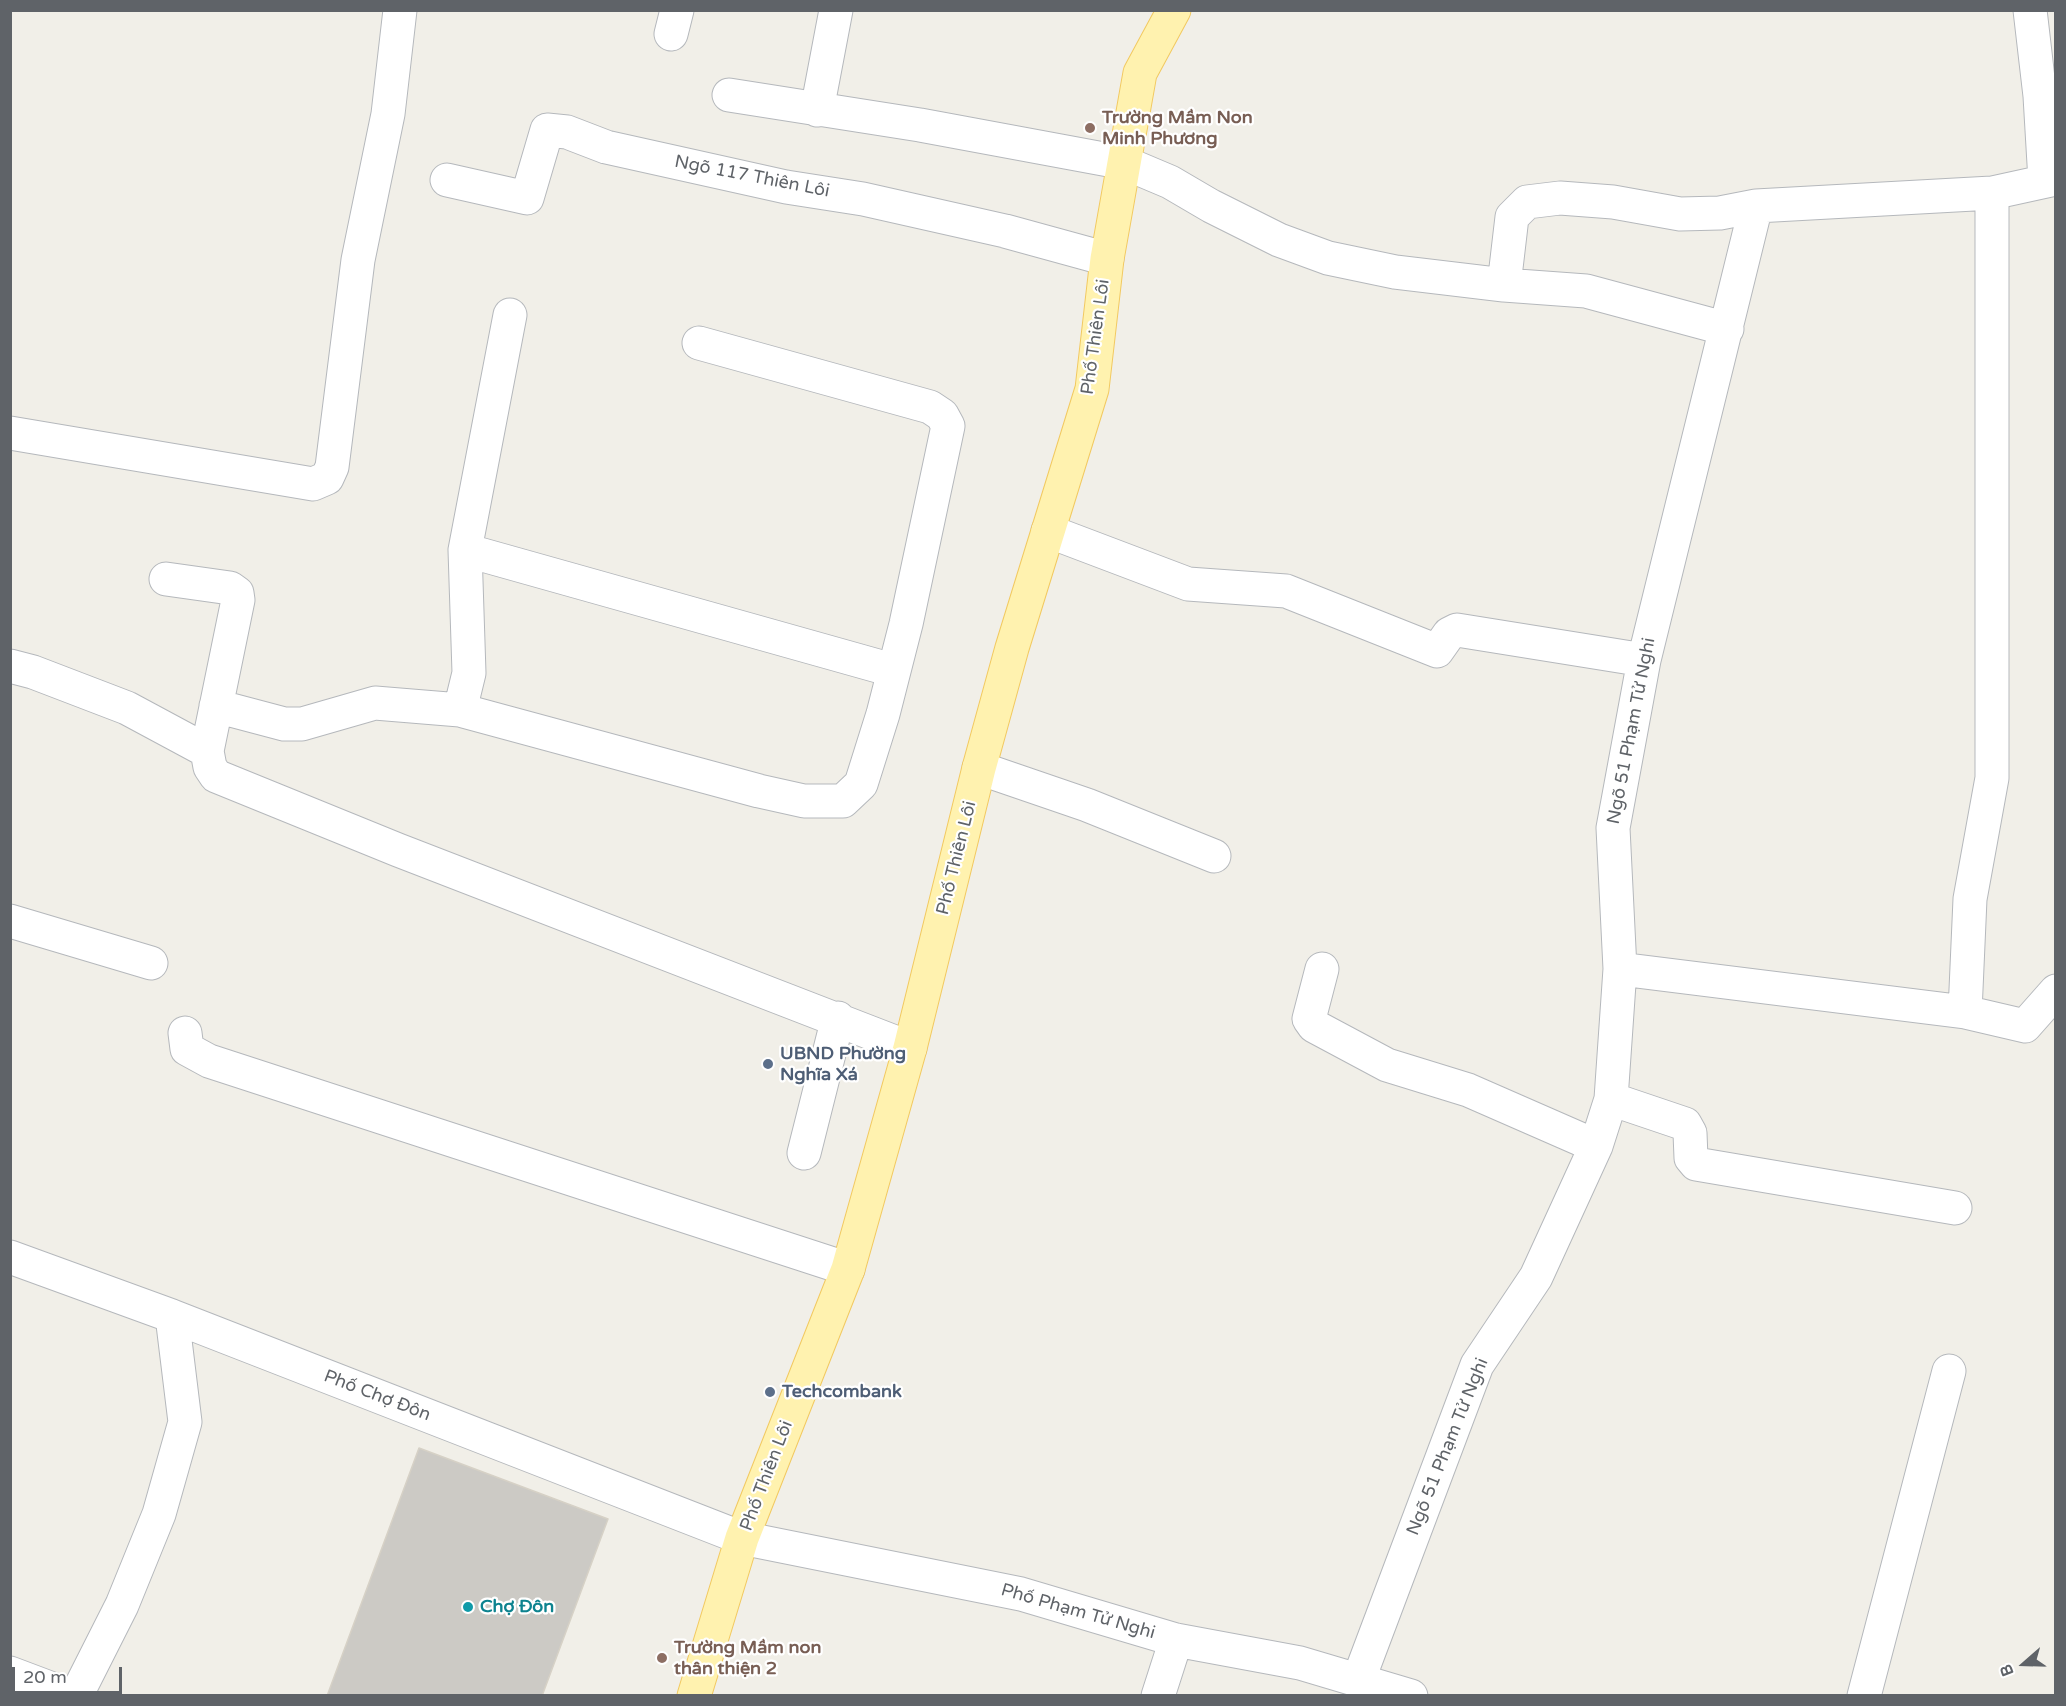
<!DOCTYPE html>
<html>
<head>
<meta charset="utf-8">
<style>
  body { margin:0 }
  #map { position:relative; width:2066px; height:1706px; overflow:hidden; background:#f1efe8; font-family:"Varela Round",sans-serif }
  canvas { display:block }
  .frame { position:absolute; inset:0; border:12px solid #5f6368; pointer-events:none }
  .north { position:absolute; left:1994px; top:1634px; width:60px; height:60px; -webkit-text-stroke:4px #fff; paint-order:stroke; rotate:250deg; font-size:16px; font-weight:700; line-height:24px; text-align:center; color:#5f6368 }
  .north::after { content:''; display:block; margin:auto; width:21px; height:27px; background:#5f6368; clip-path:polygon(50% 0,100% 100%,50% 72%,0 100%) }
  .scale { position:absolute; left:12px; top:1667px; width:110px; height:27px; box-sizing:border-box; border:3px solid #5f6368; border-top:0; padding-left:8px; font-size:18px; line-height:21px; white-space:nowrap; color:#5f6368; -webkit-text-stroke:4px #fff; paint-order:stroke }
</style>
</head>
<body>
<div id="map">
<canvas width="2066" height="1706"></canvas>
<div class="frame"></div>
<div class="north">B</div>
<div class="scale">20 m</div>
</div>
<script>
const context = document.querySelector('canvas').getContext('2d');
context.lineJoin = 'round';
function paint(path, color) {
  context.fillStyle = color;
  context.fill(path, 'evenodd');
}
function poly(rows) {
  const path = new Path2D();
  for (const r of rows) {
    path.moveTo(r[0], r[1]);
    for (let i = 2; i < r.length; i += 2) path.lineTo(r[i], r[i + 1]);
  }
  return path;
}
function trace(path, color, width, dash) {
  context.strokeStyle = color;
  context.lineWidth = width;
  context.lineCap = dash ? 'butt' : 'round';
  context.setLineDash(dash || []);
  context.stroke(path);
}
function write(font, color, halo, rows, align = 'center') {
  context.font = font + ' "Varela Round",sans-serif';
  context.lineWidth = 4.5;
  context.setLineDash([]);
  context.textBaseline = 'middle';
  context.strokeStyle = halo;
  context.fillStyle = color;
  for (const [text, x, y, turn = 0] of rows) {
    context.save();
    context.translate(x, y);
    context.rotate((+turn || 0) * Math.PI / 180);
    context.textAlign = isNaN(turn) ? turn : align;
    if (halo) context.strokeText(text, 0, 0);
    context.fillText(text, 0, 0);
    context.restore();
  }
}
const building = poly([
  [419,1448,608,1519,542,1696,327,1696,419,1448]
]);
paint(building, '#cccac5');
trace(building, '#d6d1c6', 1.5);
const minor = poly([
  [2030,10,2040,96,2045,181],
  [671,34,677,10],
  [729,95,920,125,1125,163,1170,182,1211,206,1279,240,1328,258,1395,272,1504,285,1586,291,1727,329],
  [817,110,836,10],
  [447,180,527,198,547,130,567,132,606,147,786,187,863,199,1005,231,1107,259],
  [1504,285,1512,217,1527,202,1560,198,1613,202,1680,214,1720,213,1756,206,1992,193,2056,179],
  [510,315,465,550,469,673,460,710,759,791,804,801,843,801,861,784,883,714,906,624,948,426,942,415,930,407,699,343],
  [10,433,313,484,327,478,332,467,358,260,388,114,400,10],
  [1048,531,1188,584,1286,591,1437,651,1449,634,1457,630,1644,660],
  [465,550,892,670],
  [166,579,230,588,237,593,238,600,207,751,210,767,216,776,398,850,910,1048],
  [10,666,33,672,127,708,207,751],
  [216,706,284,724,302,724,375,703,460,710],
  [979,768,1087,805,1214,856],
  [10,921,151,963],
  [1322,969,1309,1019,1314,1026,1387,1065,1468,1090,1596,1146],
  [1620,969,1965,1012,2025,1026,2056,991],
  [1965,1012,1970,899,1992,778,1992,193],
  [185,1033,187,1049,209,1061,848,1269],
  [1611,1099,1685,1124,1690,1133,1691,1158,1696,1164,1955,1208],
  [804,1153,838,1018],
  [10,1257,172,1316,742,1538,1021,1594,1176,1640,1300,1663,1411,1696],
  [10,1673,71,1696],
  [1358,1681,1477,1365,1536,1277,1596,1146,1611,1099,1620,969,1613,828,1644,660,1756,206],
  [76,1696,122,1605,159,1514,185,1422,172,1316],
  [1158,1696,1176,1640],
  [1864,1696,1949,1371]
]);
const major = poly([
  [694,1696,742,1538,848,1269,910,1048,979,768,1012,648,1092,389,1107,259,1140,73,1174,10]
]);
trace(minor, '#b5b8bc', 35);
trace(major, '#f2c960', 35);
trace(minor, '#fff', 33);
trace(major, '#fff2af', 33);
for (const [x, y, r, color] of [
  [1090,128,6,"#8d6e63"],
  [768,1064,6,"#5c6f8a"],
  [770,1392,6,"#5c6f8a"],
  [468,1607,6,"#0f9aa8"],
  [662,1658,6,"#8d6e63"]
]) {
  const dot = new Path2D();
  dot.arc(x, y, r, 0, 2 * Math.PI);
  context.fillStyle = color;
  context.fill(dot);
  trace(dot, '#fff', 2);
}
write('bold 18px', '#785e54', '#fff', [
  ["Trường Mầm Non",1102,118],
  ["Minh Phương",1102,139],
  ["Trường Mầm non",674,1648],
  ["thân thiện 2",674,1669]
], 'left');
write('18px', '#5f6368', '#fff', [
  ["Ngõ 117 Thiên Lôi",752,177,11],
  ["Phố Thiên Lôi",1096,337,-82],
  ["Ngõ 51 Phạm Tử Nghi",1632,731,-79],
  ["Phố Thiên Lôi",957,858,-76],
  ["Phố Chợ Đôn",377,1396,21],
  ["Ngõ 51 Phạm Tử Nghi",1448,1447,-68],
  ["Phố Thiên Lôi",767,1476,-69],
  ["Phố Phạm Tử Nghi",1078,1612,16]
]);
write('bold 18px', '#4e5e75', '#fff', [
  ["UBND Phường",780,1054],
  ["Nghĩa Xá",780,1075],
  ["Techcombank",782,1392]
], 'left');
write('bold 18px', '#0d838f', '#fff', [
  ["Chợ Đôn",480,1607]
], 'left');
</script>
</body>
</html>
